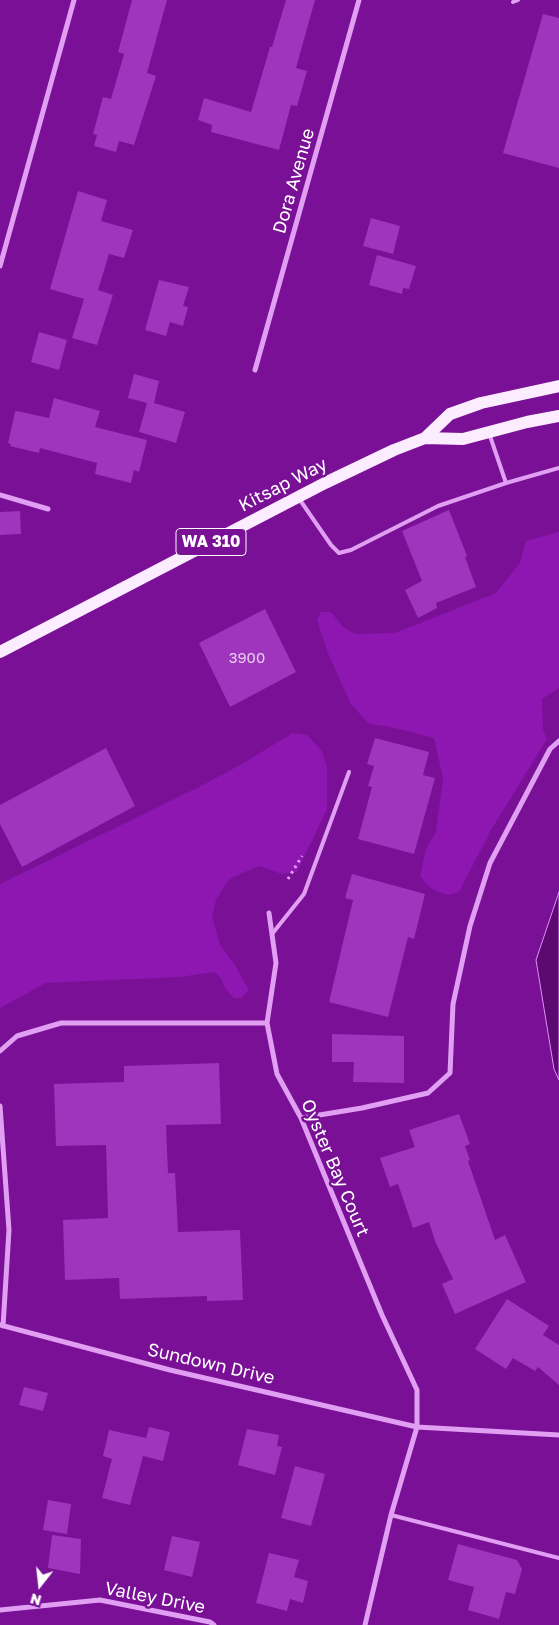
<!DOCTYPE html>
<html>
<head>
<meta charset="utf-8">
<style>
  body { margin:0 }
  #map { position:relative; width:559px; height:1625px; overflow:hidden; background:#791096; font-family:"Golos Text",sans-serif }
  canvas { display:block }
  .north { position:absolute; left:15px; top:1560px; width:50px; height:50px; -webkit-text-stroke:4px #791096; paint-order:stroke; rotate:196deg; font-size:14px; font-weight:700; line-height:20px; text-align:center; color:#fff }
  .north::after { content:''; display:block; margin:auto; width:18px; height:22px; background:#fff; clip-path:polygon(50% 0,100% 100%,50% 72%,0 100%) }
</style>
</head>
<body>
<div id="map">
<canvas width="559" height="1625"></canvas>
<div class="north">N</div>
</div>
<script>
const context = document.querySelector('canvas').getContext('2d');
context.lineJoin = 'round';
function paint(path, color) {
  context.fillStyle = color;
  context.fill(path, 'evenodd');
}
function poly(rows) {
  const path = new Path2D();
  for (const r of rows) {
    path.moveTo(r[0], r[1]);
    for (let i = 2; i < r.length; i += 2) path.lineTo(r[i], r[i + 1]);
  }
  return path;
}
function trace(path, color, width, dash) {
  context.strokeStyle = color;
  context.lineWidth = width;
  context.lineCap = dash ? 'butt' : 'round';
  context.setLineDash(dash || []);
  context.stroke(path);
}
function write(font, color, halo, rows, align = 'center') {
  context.font = font + ' "Golos Text",sans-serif';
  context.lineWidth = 5;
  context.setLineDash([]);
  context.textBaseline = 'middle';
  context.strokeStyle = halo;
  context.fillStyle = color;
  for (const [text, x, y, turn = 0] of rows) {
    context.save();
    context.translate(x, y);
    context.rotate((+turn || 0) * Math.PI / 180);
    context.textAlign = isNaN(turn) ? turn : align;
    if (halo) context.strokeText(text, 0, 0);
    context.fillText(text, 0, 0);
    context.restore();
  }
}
paint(poly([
  [559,532,559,688,542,699,543,729,547,739,491,830,459,892,449,895,436,891,427,885,420,876,426,849,436,832,443,778,434,738,391,727,369,724,351,704,327,651,317,620,321,612,331,612,343,627,355,634,395,633,496,593,520,563,526,541],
  [293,733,307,735,322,751,327,767,327,809,297,872,282,874,259,866,229,879,216,900,212,916,220,945,235,965,249,990,242,998,234,998,225,988,221,978,214,972,180,977,46,983,0,1008,0,884,199,787,240,765]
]), '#8e17b1');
const water = poly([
  [559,892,559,1080,554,1069,536,960,559,892]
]);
paint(water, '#5c0972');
trace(water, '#df90f8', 1);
paint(poly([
  [132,0,167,0,147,73,156,76,134,145,119,141,116,152,94,146,97,135,93,134,103,97,111,99,124,54,118,52],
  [286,0,315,0,296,68,307,71,297,106,291,105,279,150,211,132,212,125,198,120,204,98,251,112,270,47,272,47],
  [543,14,559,18,559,168,503,153],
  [78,191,107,200,101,221,133,230,124,258,109,254,98,290,113,295,97,345,72,338,84,299,50,289],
  [371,218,400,226,393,254,363,246],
  [377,255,416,266,409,289,403,288,402,294,369,285],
  [159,280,189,287,183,306,188,307,183,326,170,322,166,336,145,330],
  [39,332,67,340,59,370,31,362],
  [134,374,159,381,154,403,185,412,176,443,139,432,147,403,128,398],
  [54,398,100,411,95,427,147,440,139,472,134,470,131,483,95,474,97,463,40,448,39,453,10,446,11,444,8,443,15,412,17,411,49,418],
  [449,510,467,556,465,557,476,587,436,603,437,608,418,618,405,590,422,581,402,531],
  [20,511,21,534,0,535,0,512],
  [265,609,296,672,230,707,199,643],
  [375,738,429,752,423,775,435,778,414,854,358,839,372,787,368,786,374,766,367,764],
  [106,748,135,806,22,867,0,824,0,805],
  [352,874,425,894,414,939,408,937,388,1017,329,1002,353,900,345,898],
  [332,1034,404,1036,404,1083,353,1082,354,1062,332,1062],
  [219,1063,221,1124,166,1125,168,1173,175,1173,178,1232,240,1230,243,1300,207,1301,207,1296,120,1299,119,1278,65,1280,63,1220,108,1218,106,1145,56,1146,54,1084,124,1082,124,1066],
  [459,1114,470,1144,465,1146,470,1160,468,1161,495,1240,505,1235,526,1282,455,1314,442,1284,453,1279,435,1241,429,1222,413,1228,398,1184,390,1187,380,1158,415,1147,409,1130],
  [507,1299,549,1326,543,1335,559,1345,559,1385,538,1367,535,1371,513,1358,506,1369,475,1349],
  [24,1387,48,1393,43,1411,19,1405],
  [149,1427,170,1432,163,1461,143,1456,130,1505,102,1498,112,1459,103,1456,109,1430,146,1438],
  [247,1429,279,1435,277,1446,282,1447,275,1475,238,1465],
  [295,1466,325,1474,311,1526,281,1518],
  [48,1500,71,1504,67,1534,43,1530],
  [52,1535,81,1539,80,1574,48,1568],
  [172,1536,200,1542,192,1577,164,1570],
  [458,1544,517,1560,522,1569,515,1594,506,1592,499,1619,468,1610,474,1587,448,1580],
  [269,1553,299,1560,294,1577,308,1581,303,1603,290,1599,287,1611,256,1603]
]), '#9f34bd');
trace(poly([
  [288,879,302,856]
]), '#e19ff4', 3, [2.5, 4]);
trace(poly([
  [513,2,518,0],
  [489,433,506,483],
  [300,500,331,545,339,553,351,550,438,506,506,483,559,468],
  [272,934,304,894,349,772],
  [391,1515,559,1558]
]), '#e19ff4', 4);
trace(poly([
  [0,266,74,0],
  [255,370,359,0],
  [0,495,48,509],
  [269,913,276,963,267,1023,277,1074,301,1118,382,1315,417,1390,417,1427,391,1515,365,1625],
  [0,1051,17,1036,61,1023,267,1023],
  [0,1106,9,1230,3,1326],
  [301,1118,362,1108,428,1093,450,1073,453,1004,470,926,490,863,550,749,559,741],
  [0,1325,170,1370,417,1427,559,1435],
  [0,1610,100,1600,210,1622,214,1625]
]), '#e19ff4', 5);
trace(poly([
  [425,438,463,439,527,422,559,416],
  [0,652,325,483,394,450,425,438,450,414,481,403,559,386]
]), '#fcecff', 12);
write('15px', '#e7ccee', null, [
  ["3900",247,658]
]);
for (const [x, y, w] of [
  [211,542,70]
]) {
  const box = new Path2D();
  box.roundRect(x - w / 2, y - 13.5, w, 27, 4);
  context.fillStyle = '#791096';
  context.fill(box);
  trace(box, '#fff', 1);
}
write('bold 16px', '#fff', null, [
  ["WA 310",211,542]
]);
write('18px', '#fff', '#791096', [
  ["Dora Avenue",294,181,-74],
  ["Kitsap Way",283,485,-27],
  ["Oyster Bay Court",335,1168,67],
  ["Sundown Drive",211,1364,13],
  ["Valley Drive",155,1598,11]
]);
</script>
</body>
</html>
